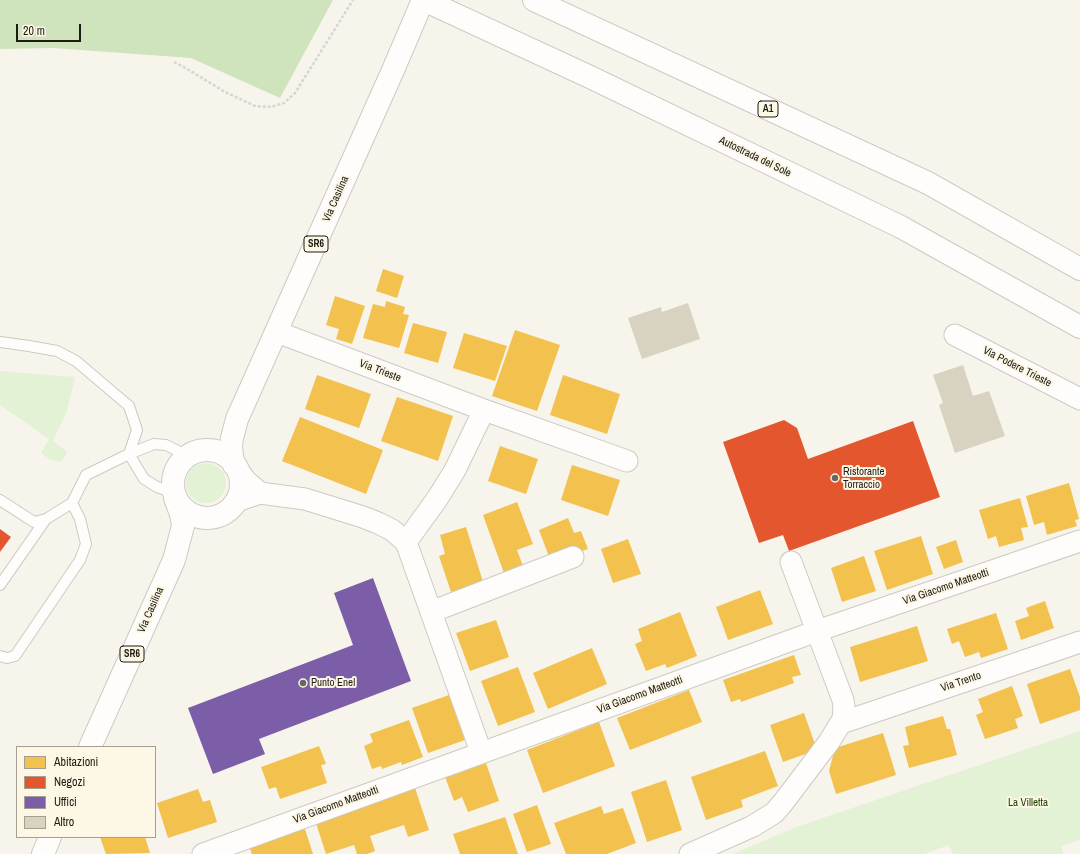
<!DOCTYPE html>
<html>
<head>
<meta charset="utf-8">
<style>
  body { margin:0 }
  #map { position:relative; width:1080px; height:854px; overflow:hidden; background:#f7f4eb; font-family:"Archivo Narrow",sans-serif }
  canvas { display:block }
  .legend { position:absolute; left:16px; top:746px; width:140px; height:92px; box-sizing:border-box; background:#fdf7e5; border:1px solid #a49f92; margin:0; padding:5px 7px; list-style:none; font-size:12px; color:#1e1b15 }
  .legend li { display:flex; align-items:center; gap:8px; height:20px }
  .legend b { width:20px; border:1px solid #a49f92 }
  .scale { position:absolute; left:16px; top:24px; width:65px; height:18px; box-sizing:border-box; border:2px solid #1e1b15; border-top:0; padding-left:5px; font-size:12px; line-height:14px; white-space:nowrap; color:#1e1b15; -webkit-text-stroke:3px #fdf7e5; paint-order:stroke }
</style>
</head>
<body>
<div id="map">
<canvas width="1080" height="854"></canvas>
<ul class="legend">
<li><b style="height:11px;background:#f2c14e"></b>Abitazioni</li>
<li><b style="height:11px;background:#e4572e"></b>Negozi</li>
<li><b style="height:11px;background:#7b5ea7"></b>Uffici</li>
<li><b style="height:11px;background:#d8d2c0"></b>Altro</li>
</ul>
<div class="scale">20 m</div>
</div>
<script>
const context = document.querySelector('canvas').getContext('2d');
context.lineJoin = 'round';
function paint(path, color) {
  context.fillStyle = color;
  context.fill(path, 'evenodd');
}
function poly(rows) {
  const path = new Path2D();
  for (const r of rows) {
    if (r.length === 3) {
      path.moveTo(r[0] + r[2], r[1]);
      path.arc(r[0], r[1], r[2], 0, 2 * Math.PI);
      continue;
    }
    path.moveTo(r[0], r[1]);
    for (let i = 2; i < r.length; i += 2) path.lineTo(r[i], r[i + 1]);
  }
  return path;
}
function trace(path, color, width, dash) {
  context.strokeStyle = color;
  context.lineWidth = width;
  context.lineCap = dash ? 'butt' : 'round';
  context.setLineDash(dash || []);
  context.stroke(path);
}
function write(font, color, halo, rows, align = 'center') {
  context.font = font + ' "Archivo Narrow",sans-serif';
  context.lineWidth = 4;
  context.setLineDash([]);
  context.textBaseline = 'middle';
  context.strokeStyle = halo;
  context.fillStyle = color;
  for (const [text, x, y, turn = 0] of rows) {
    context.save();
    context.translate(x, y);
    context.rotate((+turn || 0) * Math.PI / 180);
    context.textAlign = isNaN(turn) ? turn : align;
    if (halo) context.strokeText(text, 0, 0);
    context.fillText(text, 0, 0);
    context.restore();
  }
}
paint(poly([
  [0,371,75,377,67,411,53,441,67,452,62,462,51,460,41,453,49,439,0,405],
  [206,483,20],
  [1080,731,1080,840,1061,846,1063,854,953,854,949,845,924,854,733,854,796,827]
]), '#e3f2d5');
paint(poly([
  [0,0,333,0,280,98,191,58,53,48,0,49]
]), '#cfe4bd');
paint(poly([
  [383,269,404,276,397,298,376,291],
  [335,296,365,306,352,344,336,339,339,329,326,325],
  [386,301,405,307,403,314,409,315,399,348,363,338,373,304,385,307],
  [413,323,447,332,438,363,404,353],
  [515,330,560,345,537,411,492,396],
  [464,333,507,346,495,381,453,368],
  [317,375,371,394,359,428,305,409],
  [563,375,620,394,607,434,550,415],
  [397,397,453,416,438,461,381,441],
  [300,417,383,450,366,494,282,461],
  [500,446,538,459,526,494,488,481],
  [572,465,620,480,608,516,561,500],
  [1069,483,1079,519,1075,520,1077,526,1047,535,1044,522,1034,525,1026,496],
  [1020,498,1028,527,1021,528,1024,540,999,547,996,536,988,539,979,510],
  [517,502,533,544,517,550,523,566,504,573,483,515],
  [568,518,574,533,581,531,588,549,551,562,539,530],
  [466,527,483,582,451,592,439,556,445,554,440,535],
  [921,536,933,574,887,590,874,551],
  [628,539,641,574,613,583,601,549],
  [956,540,963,562,944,569,936,547],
  [864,556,876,591,842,602,831,568],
  [760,590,773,624,728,640,716,607],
  [1045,601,1054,628,1021,640,1015,621,1029,616,1026,608],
  [680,612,697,656,667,668,665,664,646,671,635,644,642,641,638,629],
  [996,613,1008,649,981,658,979,652,965,657,959,641,952,644,947,629],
  [496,620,509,657,470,671,456,633],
  [917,626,928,661,860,682,850,647],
  [592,648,607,684,548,709,533,673],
  [794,655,801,675,792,677,794,683,741,702,740,699,731,702,723,680],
  [518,667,535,712,498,726,481,681],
  [1070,669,1080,697,1080,710,1040,724,1027,684],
  [1012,686,1023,716,1015,719,1018,728,985,739,976,715,983,712,978,699],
  [689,690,702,722,630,750,617,718],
  [449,695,465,740,428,753,412,708],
  [804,713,817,750,783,762,770,725],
  [943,716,947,729,950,729,957,755,909,768,903,746,909,745,905,727],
  [409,720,423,757,402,765,401,762,382,769,381,766,372,769,364,746,373,742,370,734],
  [599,722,615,766,543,793,527,750],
  [883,733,896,775,836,794,829,771,835,748],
  [319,746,326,764,321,765,327,783,280,799,276,787,269,789,261,767],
  [765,751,778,786,741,800,743,807,706,820,691,777],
  [486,763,499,801,468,812,462,797,454,801,444,774,458,768,459,773],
  [666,780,682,830,647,842,631,792],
  [414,785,429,830,408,837,404,825,370,836,375,851,367,854,357,854,354,845,326,854,314,817],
  [198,789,203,802,210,800,217,822,168,838,157,803],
  [537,805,551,844,527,852,513,814],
  [601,806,604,814,623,808,636,843,607,854,566,854,554,823],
  [505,817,518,854,460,854,453,834],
  [304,826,313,854,252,854,248,844],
  [100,837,145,837,150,853,106,854]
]), '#f2c14e');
paint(poly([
  [784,420,797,428,808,459,913,421,940,497,789,551,783,535,759,543,723,442],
  [0,529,11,537,0,552]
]), '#e4572e');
paint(poly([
  [373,578,411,681,259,739,265,754,213,774,188,708,353,645,334,593]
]), '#7b5ea7');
paint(poly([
  [688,303,700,339,642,359,628,318,661,307,662,312],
  [963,365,973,396,989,391,1005,436,955,453,939,405,943,403,933,375]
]), '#d8d2c0');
const lane = poly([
  [0,342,29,346,57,351,76,361,129,406,137,430,129,454,144,479,157,487,174,493],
  [0,500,34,522,46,519,72,503,86,475,129,454,154,444,166,445,188,456],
  [0,585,46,519],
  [0,656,7,658,15,656,80,560,86,544,80,519,72,503]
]);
const street = poly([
  [277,332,484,410,627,461],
  [955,335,1080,399],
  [237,469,246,481,260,493],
  [236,501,260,493,305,499,363,517,378,523,392,530,406,542,481,752],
  [406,542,437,499,455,470,484,410],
  [431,612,573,557],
  [841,723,1080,642],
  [203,854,817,631,1080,541],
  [690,854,753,826,774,813,782,804,829,742,843,719,844,706,843,700,791,562]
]);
const primary = poly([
  [207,484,34],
  [234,465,232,456,231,445,232,438,237,419,394,68,423,0],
  [90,747,174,560,183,526,181,514,175,498],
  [43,854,50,837]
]);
const highway = poly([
  [424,0,590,77,901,227,1080,327],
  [534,0,928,183,1080,269]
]);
trace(lane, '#cdcac3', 12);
trace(street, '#cdcac3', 23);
trace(primary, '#cdcac3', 24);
trace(highway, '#cdcac3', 24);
trace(poly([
  [174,62,184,67,225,92,255,106,271,107,284,103,295,93,353,0]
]), '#d6d5d2', 2.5, [3, 2]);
trace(lane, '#fefdfc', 10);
trace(street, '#fefdfc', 21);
trace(primary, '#fefdfc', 22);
trace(highway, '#fefdfc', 22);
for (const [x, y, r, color] of [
  [835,478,4,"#6a6760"],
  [303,683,4,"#6a6760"]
]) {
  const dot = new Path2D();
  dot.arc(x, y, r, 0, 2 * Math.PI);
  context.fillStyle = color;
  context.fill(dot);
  trace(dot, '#fdf7e5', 1.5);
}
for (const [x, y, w] of [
  [768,109,20],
  [316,244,24],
  [132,654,24]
]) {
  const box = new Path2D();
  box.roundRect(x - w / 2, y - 8, w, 16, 3);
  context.fillStyle = '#fdf7e5';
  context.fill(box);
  trace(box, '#1e1b15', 1);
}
write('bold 10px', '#1e1b15', null, [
  ["A1",768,109],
  ["SR6",316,244],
  ["SR6",132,654]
]);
write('11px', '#1e1b15', '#fdf7e5', [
  ["Autostrada del Sole",755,157,26],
  ["Via Casilina",336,199,-66],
  ["Via Podere Trieste",1017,367,27],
  ["Via Trieste",380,371,21],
  ["Via Giacomo Matteotti",946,587,-19],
  ["Via Casilina",151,610,-66],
  ["Via Trento",961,682,-19],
  ["Via Giacomo Matteotti",640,695,-20],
  ["Via Giacomo Matteotti",336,805,-20]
]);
write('11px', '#1e1b15', '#fdf7e5', [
  ["Ristorante",843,472],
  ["Torraccio",843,485],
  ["Punto Enel",311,683]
], 'left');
write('11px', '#1d4000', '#fdf7e5', [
  ["La Villetta",1028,803]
]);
</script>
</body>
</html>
